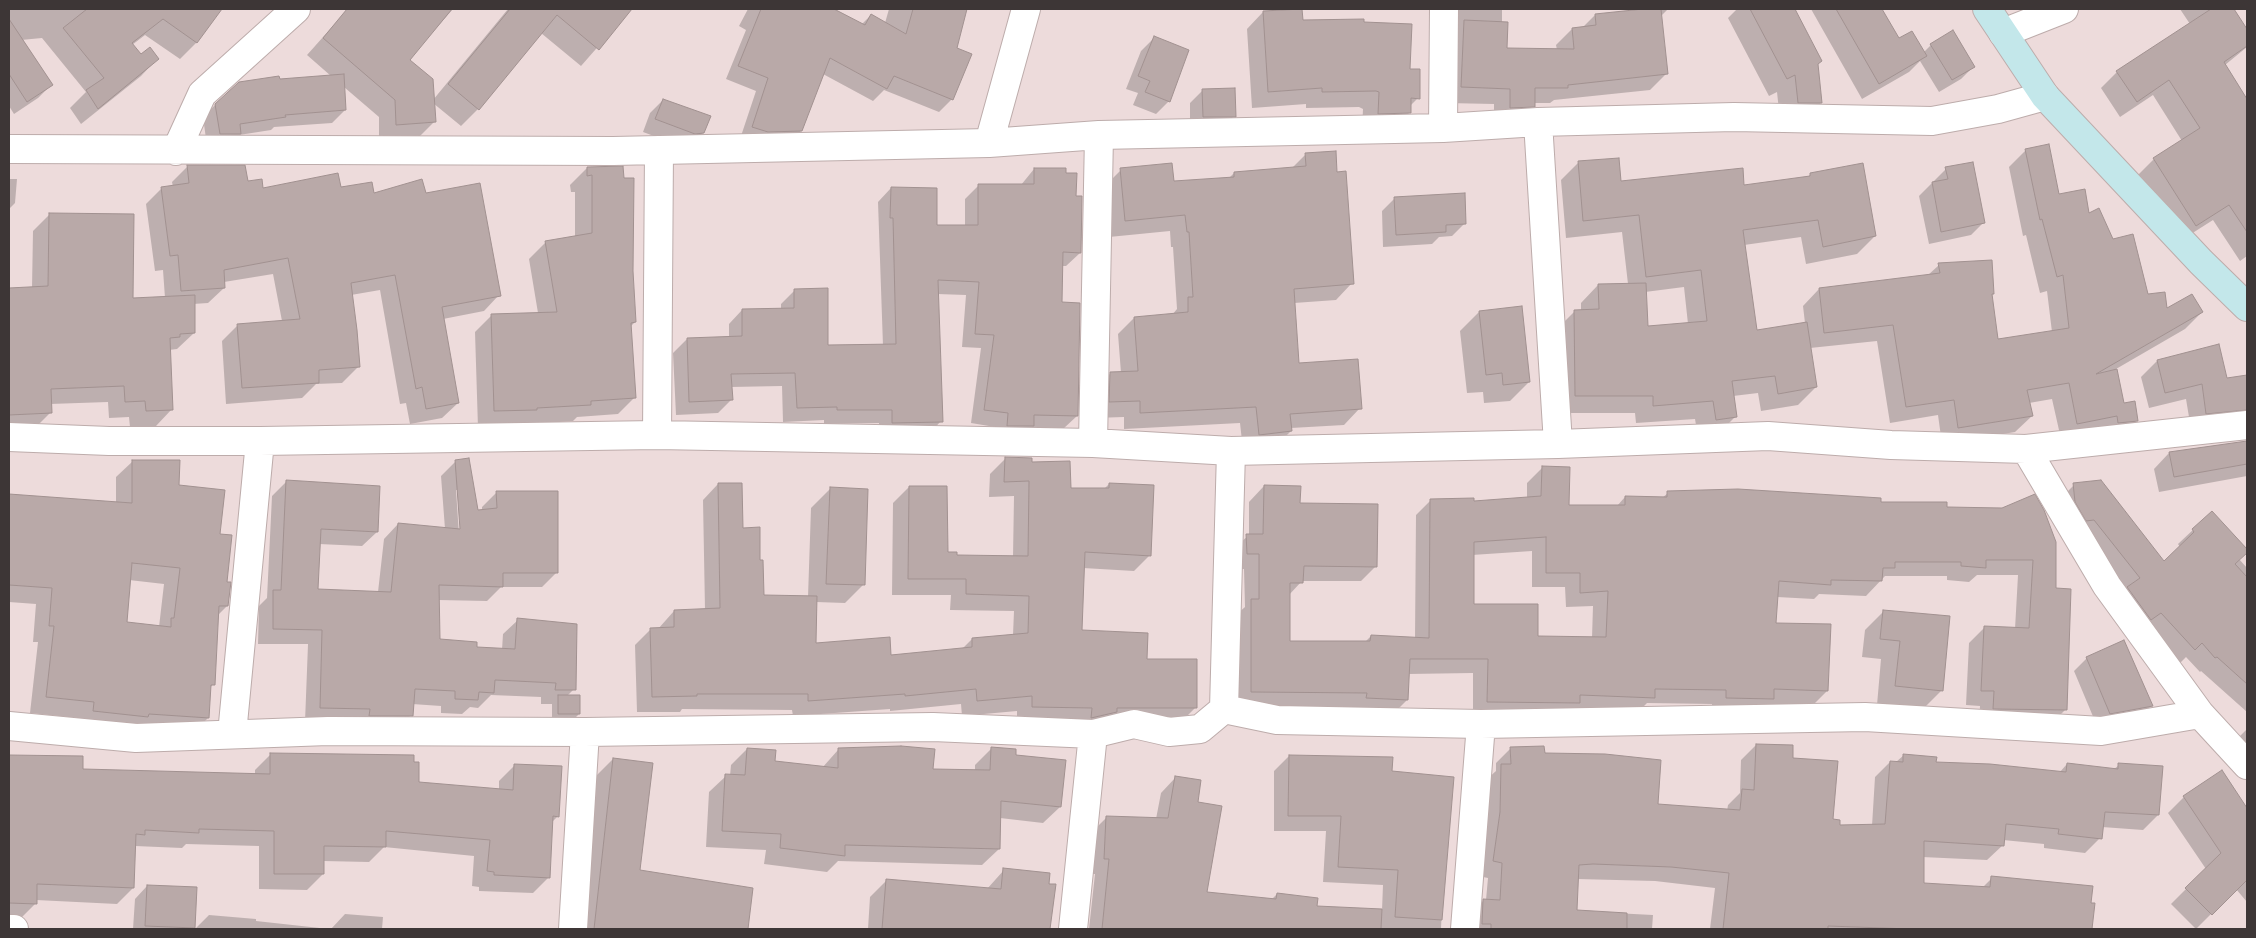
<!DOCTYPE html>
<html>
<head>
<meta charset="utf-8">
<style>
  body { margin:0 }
  #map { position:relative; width:2256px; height:938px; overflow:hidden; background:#eddbdb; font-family:Raleway,sans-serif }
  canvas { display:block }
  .frame { position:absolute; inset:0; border:10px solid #3d3636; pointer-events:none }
</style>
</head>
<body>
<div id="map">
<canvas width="2256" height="938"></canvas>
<div class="frame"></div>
</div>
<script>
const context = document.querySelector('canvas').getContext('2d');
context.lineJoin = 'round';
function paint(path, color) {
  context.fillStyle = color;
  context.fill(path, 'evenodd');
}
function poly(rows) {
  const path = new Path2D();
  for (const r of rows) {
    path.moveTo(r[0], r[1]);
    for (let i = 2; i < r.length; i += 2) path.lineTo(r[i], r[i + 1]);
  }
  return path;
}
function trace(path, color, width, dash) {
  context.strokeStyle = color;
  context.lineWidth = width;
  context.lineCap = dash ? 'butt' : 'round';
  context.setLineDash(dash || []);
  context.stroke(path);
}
paint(poly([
  [9,9,102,9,110,19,122,24,133,9,220,9,196,43,180,59,145,35,132,45,140,55,157,59,141,76,81,124,70,108,86,92,42,38,21,40,51,85,38,98,14,114,9,106,9,46,17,41,9,41],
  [348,9,351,12,354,9,453,9,408,60,433,100,508,9,631,9,581,66,541,33,478,109,461,126,433,103,434,122,417,139,379,141,379,117,344,87,345,110,332,123,274,127,271,130,239,135,227,146,207,146,203,117,216,104,279,80,331,76,307,55],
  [748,9,831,9,862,24,871,15,885,23,889,9,966,9,956,49,970,55,951,100,939,112,884,90,873,101,823,74,801,131,788,144,740,139,756,91,726,79,746,30,739,26],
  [1452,9,1502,9,1502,23,1505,49,1557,50,1556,45,1572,29,1582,28,1595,15,1668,9,1655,22,1666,74,1650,90,1554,100,1550,103,1533,103,1533,106,1517,122,1494,124,1494,104,1446,103],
  [1737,9,1794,9,1821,61,1817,65,1821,103,1803,121,1780,120,1777,92,1769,96,1728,18],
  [1811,9,1881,9,1898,40,1923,53,1931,45,1973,67,1961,79,1939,92,1920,61,1909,72,1862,99],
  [2180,9,2232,9,2247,31,2247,47,2225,65,2247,99,2247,256,2240,261,2213,220,2180,241,2138,175,2154,159,2182,141,2153,95,2120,117,2101,88,2117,72,2190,24],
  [1263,12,1302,21,1363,24,1409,70,1418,98,1410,106,1410,112,1393,129,1362,130,1363,109,1359,107,1306,108,1306,104,1252,108,1247,29],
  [1154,38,1169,101,1156,114,1133,105,1138,93,1126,89,1141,51],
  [1203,90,1234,116,1222,129,1190,130,1190,103],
  [663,100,703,133,690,146,681,146,643,132,650,113],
  [2026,150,2058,195,2088,214,2113,240,2147,295,2166,310,2202,312,2185,329,2116,369,2123,404,2137,420,2120,437,2061,439,2052,399,2029,403,2032,416,2015,432,1942,444,1938,415,1890,423,1877,341,1810,348,1816,387,1798,405,1761,411,1758,393,1733,396,1736,416,1718,434,1698,437,1695,419,1636,423,1635,413,1558,413,1557,329,1575,311,1581,311,1581,303,1598,285,1628,284,1622,232,1566,238,1561,180,1579,162,1620,182,1743,186,1807,178,1810,175,1875,236,1857,254,1806,264,1801,237,1744,245,1756,331,1805,323,1803,306,1819,289,1927,276,1939,265,1993,294,1991,296,1997,340,2052,332,2047,291,2040,293,2026,235,2023,236,2009,167],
  [1684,287,1688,324,1646,327,1645,292],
  [1306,154,1336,173,1352,283,1336,300,1294,303,1298,364,1360,408,1344,425,1291,428,1291,431,1275,447,1243,450,1240,423,1124,429,1124,417,1094,418,1094,389,1111,373,1121,373,1118,334,1134,318,1172,315,1177,309,1173,247,1171,247,1170,231,1109,237,1105,186,1121,170,1173,182,1229,178,1234,173,1291,169],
  [188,166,247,183,262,190,340,189,373,194,425,195,499,295,484,311,443,319,458,403,442,418,410,424,406,403,400,404,380,290,351,295,358,367,342,383,316,384,302,398,226,404,222,341,238,325,282,321,273,274,224,282,224,288,208,303,193,304,194,333,177,349,169,350,172,409,156,426,130,427,129,417,109,418,108,402,50,404,51,412,34,429,9,431,9,289,32,288,33,231,50,214,131,299,165,298,163,270,155,271,146,204,162,188,173,187,172,182],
  [587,168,623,179,635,322,630,327,635,397,618,414,577,417,573,421,478,428,475,332,492,315,538,313,529,259,546,242,575,237,575,192,571,192,570,185],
  [1034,169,1075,197,1080,253,1066,266,1061,266,1061,303,1077,416,1063,429,994,439,995,427,971,423,981,348,962,347,966,295,937,294,941,421,928,435,879,436,879,423,824,424,824,420,783,422,782,386,731,387,731,400,718,413,676,415,673,353,687,339,729,337,729,324,742,310,781,309,781,304,795,290,827,346,883,346,878,202,891,188,935,227,965,226,965,199,979,185,1021,185],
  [1946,169,1984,222,1971,235,1929,244,1919,196],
  [9,179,17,179,15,203,9,209],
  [1394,199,1465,223,1452,236,1439,237,1432,244,1383,247,1382,211],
  [1521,308,1529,382,1510,401,1484,403,1483,392,1467,393,1460,331,1479,312],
  [2218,346,2226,379,2247,376,2247,476,2159,492,2154,469,2169,453,2247,442,2244,431,2191,429,2186,399,2149,408,2141,377,2157,361],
  [1006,458,1030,463,1070,489,1104,489,1109,484,1150,555,1134,571,1083,568,1081,632,1146,661,1195,708,1180,723,1017,723,1017,711,962,716,961,704,890,711,890,709,793,716,792,710,682,709,680,712,637,712,635,645,651,629,658,629,674,611,705,610,703,500,718,484,759,561,763,596,808,597,811,508,830,489,864,584,845,603,816,602,814,644,890,657,962,649,972,639,1013,635,1014,611,950,610,951,595,892,595,893,503,909,487,947,553,955,556,1013,557,1014,496,989,497,990,474],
  [133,461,178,487,219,535,227,606,217,616,213,684,210,688,208,718,191,735,77,728,78,718,30,713,38,642,33,642,36,604,9,602,9,496,116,503,116,477],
  [129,580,164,584,159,627,125,623],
  [456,461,477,511,482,511,482,507,497,492,557,572,542,587,501,587,487,601,438,600,439,640,475,648,502,650,503,634,518,620,574,689,567,696,579,714,573,720,552,720,552,704,541,704,541,697,491,695,478,708,470,707,462,714,441,713,441,706,412,704,411,715,397,730,305,722,308,644,258,644,259,606,267,598,272,496,287,481,377,532,362,546,319,544,317,590,378,592,384,539,398,524,445,529,441,476],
  [456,490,457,490,462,535,459,535],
  [1542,468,1568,506,1617,506,1625,497,1662,498,1668,493,1946,508,2002,509,2055,589,2066,709,2051,724,1979,723,1980,706,1966,705,1969,643,1984,628,2015,629,2018,575,1977,575,1969,582,1947,580,1947,576,1885,576,1866,596,1819,594,1814,599,1777,597,1775,624,1827,691,1812,706,1767,704,1757,714,1712,713,1712,704,1647,703,1638,712,1473,716,1473,673,1408,674,1407,700,1392,715,1352,713,1352,707,1237,706,1236,615,1245,607,1244,569,1232,569,1232,550,1249,535,1249,502,1264,486,1299,504,1376,566,1361,581,1302,581,1288,596,1289,643,1364,643,1371,636,1415,638,1416,515,1431,500,1472,502,1527,498,1527,483],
  [1532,551,1532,587,1565,587,1566,607,1593,606,1592,638,1536,637,1473,605,1472,555],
  [2074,485,2164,563,2180,547,2178,544,2212,512,2247,551,2239,559,2247,568,2247,712,2201,671,2200,672,2186,657,2179,664,2059,500],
  [1884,611,1942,690,1923,709,1877,705,1881,659,1862,657,1865,630],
  [2087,658,2151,706,2139,719,2097,726,2074,671],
  [2247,729,2247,749,2237,739],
  [1756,745,1792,759,1832,820,1838,826,1872,826,1875,777,1890,762,1896,762,1904,755,1935,763,2059,773,2067,764,2113,770,2119,765,2158,815,2143,830,2102,827,2100,838,2085,853,2044,848,2044,844,2003,840,2003,845,1987,860,1922,857,1922,884,1982,888,1992,878,2094,905,2091,929,1710,929,1715,888,1655,881,1577,879,1576,911,1653,915,1652,929,1468,929,1468,916,1484,900,1486,900,1488,878,1478,876,1486,780,1496,771,1496,763,1511,748,1543,754,1656,805,1727,811,1728,805,1740,793,1741,760],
  [747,749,774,762,822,768,838,750,932,770,975,771,975,765,991,749,1014,756,1060,807,1043,823,1000,818,999,849,982,865,838,861,827,872,764,864,766,850,706,847,709,792,726,776,730,776,731,765],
  [271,754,417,783,499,790,499,781,515,765,558,816,551,823,549,877,533,893,479,891,479,887,472,886,474,856,384,847,369,862,323,861,323,874,307,890,259,889,259,846,186,844,182,848,135,846,133,888,117,904,36,900,35,904,20,919,9,919,9,756,82,757,82,770,255,774,255,770],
  [1289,756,1391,773,1443,879,1441,929,1089,929,1095,874,1089,874,1091,833,1106,818,1156,819,1161,793,1176,777,1196,803,1206,893,1272,899,1277,894,1316,907,1382,910,1383,885,1323,882,1326,831,1274,831,1274,771],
  [613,759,639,871,752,889,746,929,579,929,595,777],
  [2222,772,2237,813,2247,823,2247,902,2236,889,2196,929,2171,904,2206,869,2168,813,2184,797],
  [1004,870,1054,885,1049,929,868,929,870,897,887,880,987,889],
  [147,886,194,927,192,929,133,929,135,899],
  [345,914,383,917,382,929,331,929],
  [209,915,256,919,256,921,329,929,195,929]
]), '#0003');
const building = poly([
  [87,9,222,9,197,43,163,19,132,43,141,54,150,47,159,59,98,109,86,90,104,78,63,28,87,9],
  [347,9,452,9,410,60,433,79,436,122,396,125,395,100,323,38,347,9],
  [510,9,632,9,599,50,557,15,479,110,448,84,510,9],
  [761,9,834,9,865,25,871,14,906,34,913,9,967,9,957,48,972,54,953,100,894,76,887,89,830,58,802,131,768,132,752,127,768,78,738,66,761,9],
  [1302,9,1303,20,1364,19,1364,22,1412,24,1410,69,1420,69,1420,99,1411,98,1411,113,1378,114,1379,92,1376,91,1322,92,1322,88,1268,92,1263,11,1302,9],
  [1643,9,1661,9,1668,74,1568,85,1568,88,1535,88,1535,107,1510,108,1510,89,1461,87,1464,20,1508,22,1507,48,1574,49,1572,28,1596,25,1595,14,1643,9],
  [1750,9,1795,9,1822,61,1818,64,1822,103,1798,103,1795,75,1787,79,1750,9],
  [1836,9,1882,9,1899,38,1912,31,1927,56,1879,84,1836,9],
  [2211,9,2234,9,2247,29,2247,46,2224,62,2247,99,2247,232,2229,205,2196,226,2153,158,2200,128,2169,80,2137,102,2116,71,2211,9],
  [9,19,53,85,27,102,9,74,9,19],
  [1953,30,1975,67,1952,80,1930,44,1953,30],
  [1154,36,1189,50,1170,102,1145,92,1150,81,1138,76,1154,36],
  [344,74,346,110,285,115,286,117,240,124,241,134,220,134,215,104,239,82,279,76,280,79,344,74],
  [1235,88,1236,117,1203,117,1202,89,1235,88],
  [663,99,711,116,704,133,695,134,655,119,663,99],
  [2049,144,2059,194,2085,189,2089,213,2099,208,2113,239,2133,234,2148,294,2165,292,2167,308,2192,294,2203,312,2096,374,2117,369,2124,403,2135,401,2138,421,2118,423,2117,416,2077,424,2069,383,2027,390,2033,416,1958,428,1954,400,1906,407,1893,325,1824,333,1819,288,1940,273,1938,263,1992,260,1994,294,1992,294,1998,339,2069,328,2063,275,2057,277,2042,219,2040,220,2025,149,2049,144],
  [1336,151,1337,172,1346,171,1354,284,1294,289,1299,363,1358,359,1362,409,1290,414,1292,431,1259,435,1256,407,1140,413,1140,401,1109,402,1110,372,1138,371,1134,317,1188,312,1188,297,1193,297,1189,232,1187,232,1185,215,1125,221,1120,168,1172,163,1174,181,1234,177,1234,172,1306,166,1305,153,1336,151],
  [1619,158,1621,181,1743,168,1744,185,1810,176,1810,173,1863,163,1876,236,1823,247,1818,220,1743,230,1757,330,1807,322,1817,387,1778,394,1775,376,1732,381,1737,417,1716,420,1713,401,1653,406,1653,396,1575,396,1574,310,1599,309,1598,284,1646,283,1648,326,1707,321,1701,270,1646,277,1639,215,1583,221,1578,161,1619,158],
  [1973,162,1985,223,1941,232,1932,182,1948,179,1945,167,1973,162],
  [187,165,245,165,248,181,262,179,263,188,338,173,341,187,372,182,374,193,422,179,426,193,480,183,501,296,442,307,459,403,426,409,422,387,416,389,395,275,351,283,357,330,360,367,319,370,319,383,242,388,237,324,300,319,288,258,224,270,225,288,181,291,178,255,170,256,161,187,189,183,187,165],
  [623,166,624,178,634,178,633,271,636,322,631,323,636,398,591,401,591,405,537,408,537,410,494,411,491,314,557,312,545,241,592,233,592,175,587,176,587,167,623,166],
  [1034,168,1066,168,1066,173,1077,173,1076,196,1082,196,1081,253,1063,252,1062,302,1080,303,1078,416,1034,415,1034,426,1007,426,1008,413,984,410,994,335,975,334,979,282,938,280,943,422,892,423,892,410,837,410,837,407,797,408,795,373,731,374,733,400,689,402,687,338,742,336,742,309,794,308,794,289,828,288,828,345,896,344,893,218,890,218,891,187,937,188,937,225,978,225,978,184,1034,184,1034,168],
  [1465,193,1466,224,1446,225,1446,232,1396,235,1394,197,1465,193],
  [49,213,134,214,133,298,195,295,195,333,180,334,180,337,170,338,173,410,146,411,145,401,125,402,124,386,51,389,52,413,9,415,9,288,48,286,49,213],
  [1522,306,1530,382,1503,385,1502,373,1486,375,1479,311,1522,306],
  [2219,344,2227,378,2247,375,2247,410,2206,414,2202,384,2165,393,2157,360,2219,344],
  [2247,441,2247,464,2174,477,2169,452,2247,441],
  [1005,457,1032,458,1032,462,1070,461,1071,488,1109,488,1109,483,1154,485,1151,556,1085,552,1082,630,1148,633,1147,659,1197,659,1197,708,1117,708,1117,712,1091,718,1092,708,1032,707,1032,696,977,701,976,689,905,696,905,694,808,701,808,694,697,694,697,696,652,697,650,628,674,627,674,610,720,608,718,483,742,483,743,528,760,527,760,560,763,560,764,595,817,596,816,643,890,637,891,655,972,647,972,638,1028,633,1029,596,966,594,966,579,908,579,909,486,947,486,948,552,957,552,957,555,1028,556,1029,481,1004,482,1005,457],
  [469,458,478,510,497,508,496,491,558,491,558,573,503,573,503,587,439,585,440,639,477,642,477,647,515,649,517,618,577,624,576,690,555,690,556,683,495,680,494,693,479,692,478,700,455,699,455,691,415,689,413,716,369,716,370,709,320,708,322,630,273,629,273,590,281,590,286,480,380,486,378,532,321,529,318,589,391,592,398,523,460,529,455,460,469,458],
  [132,460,180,460,179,485,225,490,220,534,232,535,227,582,231,582,228,606,219,606,215,685,211,685,209,718,149,714,148,717,93,711,94,702,46,697,54,626,49,626,52,588,9,585,9,494,132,503,132,460],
  [132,563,180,568,174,618,171,618,171,627,127,622,132,563],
  [1542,466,1570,467,1569,505,1625,505,1625,496,1667,497,1667,491,1738,489,1881,498,1881,502,1947,502,1947,507,2002,508,2035,494,2044,510,2056,542,2056,588,2071,589,2067,710,1993,709,1994,691,1981,691,1984,626,2029,628,2033,560,1986,560,1986,568,1961,566,1961,562,1895,562,1895,568,1883,568,1882,581,1831,580,1831,585,1779,581,1776,623,1831,624,1828,691,1774,689,1774,699,1726,698,1726,690,1655,689,1655,698,1580,695,1580,703,1487,702,1488,659,1410,659,1408,700,1366,698,1367,693,1251,692,1251,599,1259,599,1259,554,1247,554,1246,534,1263,534,1264,485,1301,486,1300,503,1378,504,1377,567,1304,566,1303,583,1290,583,1290,641,1370,641,1371,635,1429,638,1430,499,1474,498,1474,501,1541,496,1542,466],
  [1546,537,1546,573,1580,573,1580,593,1608,591,1606,637,1538,636,1538,604,1474,604,1474,542,1546,537],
  [2101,480,2164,561,2194,532,2192,529,2212,511,2247,549,2247,553,2235,564,2247,577,2247,684,2217,657,2215,658,2202,643,2195,650,2161,613,2151,620,2127,587,2140,578,2094,520,2086,521,2075,502,2073,483,2101,480],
  [830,487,868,489,865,585,826,584,830,487],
  [1883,610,1950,616,1943,691,1895,686,1900,641,1880,639,1883,610],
  [2124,640,2153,706,2110,714,2086,657,2124,640],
  [558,695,580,695,580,714,558,714,558,695],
  [1756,744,1793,745,1793,758,1838,761,1833,819,1840,820,1840,825,1885,824,1890,761,1903,762,1903,754,1937,757,1936,762,1990,764,2066,772,2067,763,2118,769,2118,763,2163,766,2159,815,2105,812,2102,839,2058,834,2059,829,2006,824,2004,846,1924,841,1924,883,1990,887,1991,876,2093,886,2091,903,2095,903,2092,929,1910,929,1828,926,1828,929,1723,929,1729,873,1671,867,1593,864,1579,865,1577,910,1627,913,1627,929,1491,929,1491,924,1482,924,1483,899,1500,900,1502,863,1493,861,1500,812,1501,764,1511,764,1510,747,1544,746,1545,753,1605,754,1661,760,1658,804,1740,810,1742,789,1754,790,1756,744],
  [901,746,935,749,933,769,990,770,991,747,1016,749,1016,755,1066,760,1061,807,1001,801,1000,849,845,845,845,856,780,848,781,834,722,831,725,774,745,775,747,748,776,750,775,761,838,768,838,748,901,746],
  [270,753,414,755,414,762,419,762,419,782,513,790,514,764,562,766,559,817,553,816,550,878,494,875,494,872,487,871,490,840,386,831,386,847,324,846,324,874,274,874,274,831,199,829,199,833,145,830,145,835,136,834,134,888,37,884,37,904,9,903,9,755,83,756,83,769,270,774,270,753],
  [1289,755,1393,757,1392,771,1454,777,1442,920,1395,917,1398,870,1338,867,1341,816,1288,816,1289,755],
  [613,758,653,763,640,870,753,888,748,929,594,929,613,758],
  [2222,770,2247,808,2247,880,2212,915,2185,888,2221,853,2183,796,2222,770],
  [1175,776,1201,780,1198,802,1222,806,1207,892,1276,899,1277,893,1318,898,1317,906,1382,909,1381,929,1102,929,1109,859,1104,859,1106,816,1168,818,1175,776],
  [1003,868,1050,873,1049,884,1056,884,1050,929,882,929,886,879,1001,889,1003,868],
  [147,885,197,887,195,928,145,926,147,885]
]);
paint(building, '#b9a9a8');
trace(building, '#a19190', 1);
const street = poly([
  [2003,33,2064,9],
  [1538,122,1558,444],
  [1443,128,1444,9],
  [989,143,1026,9],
  [9,149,613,151,989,143,1099,135,1443,128,1538,122,1734,117,1932,121,1998,109,2045,96],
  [176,151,202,94,296,9],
  [657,435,659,150],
  [9,437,109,441,260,441,657,435,1093,443,1231,451,1558,444,1768,436,1891,445,2026,449,2247,425],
  [1093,443,1099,135],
  [2026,449,2107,586,2200,714,2247,765],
  [1224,709,1231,451],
  [9,726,136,738,328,731,585,732,933,727,1093,734,1134,724,1169,732,1200,729,1224,709,1277,720,1481,724,1865,717,2101,731,2200,714],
  [232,734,260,441],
  [9,929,14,929],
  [573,929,585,732],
  [1073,929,1093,734],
  [1465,929,1481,724]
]);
const secondary = poly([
  [1987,9,2045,96,2201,262,2247,307]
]);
trace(street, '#bdacab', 30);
trace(secondary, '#bdacab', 30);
trace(street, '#fff', 28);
trace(secondary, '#c3e7ea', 28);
</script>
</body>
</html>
